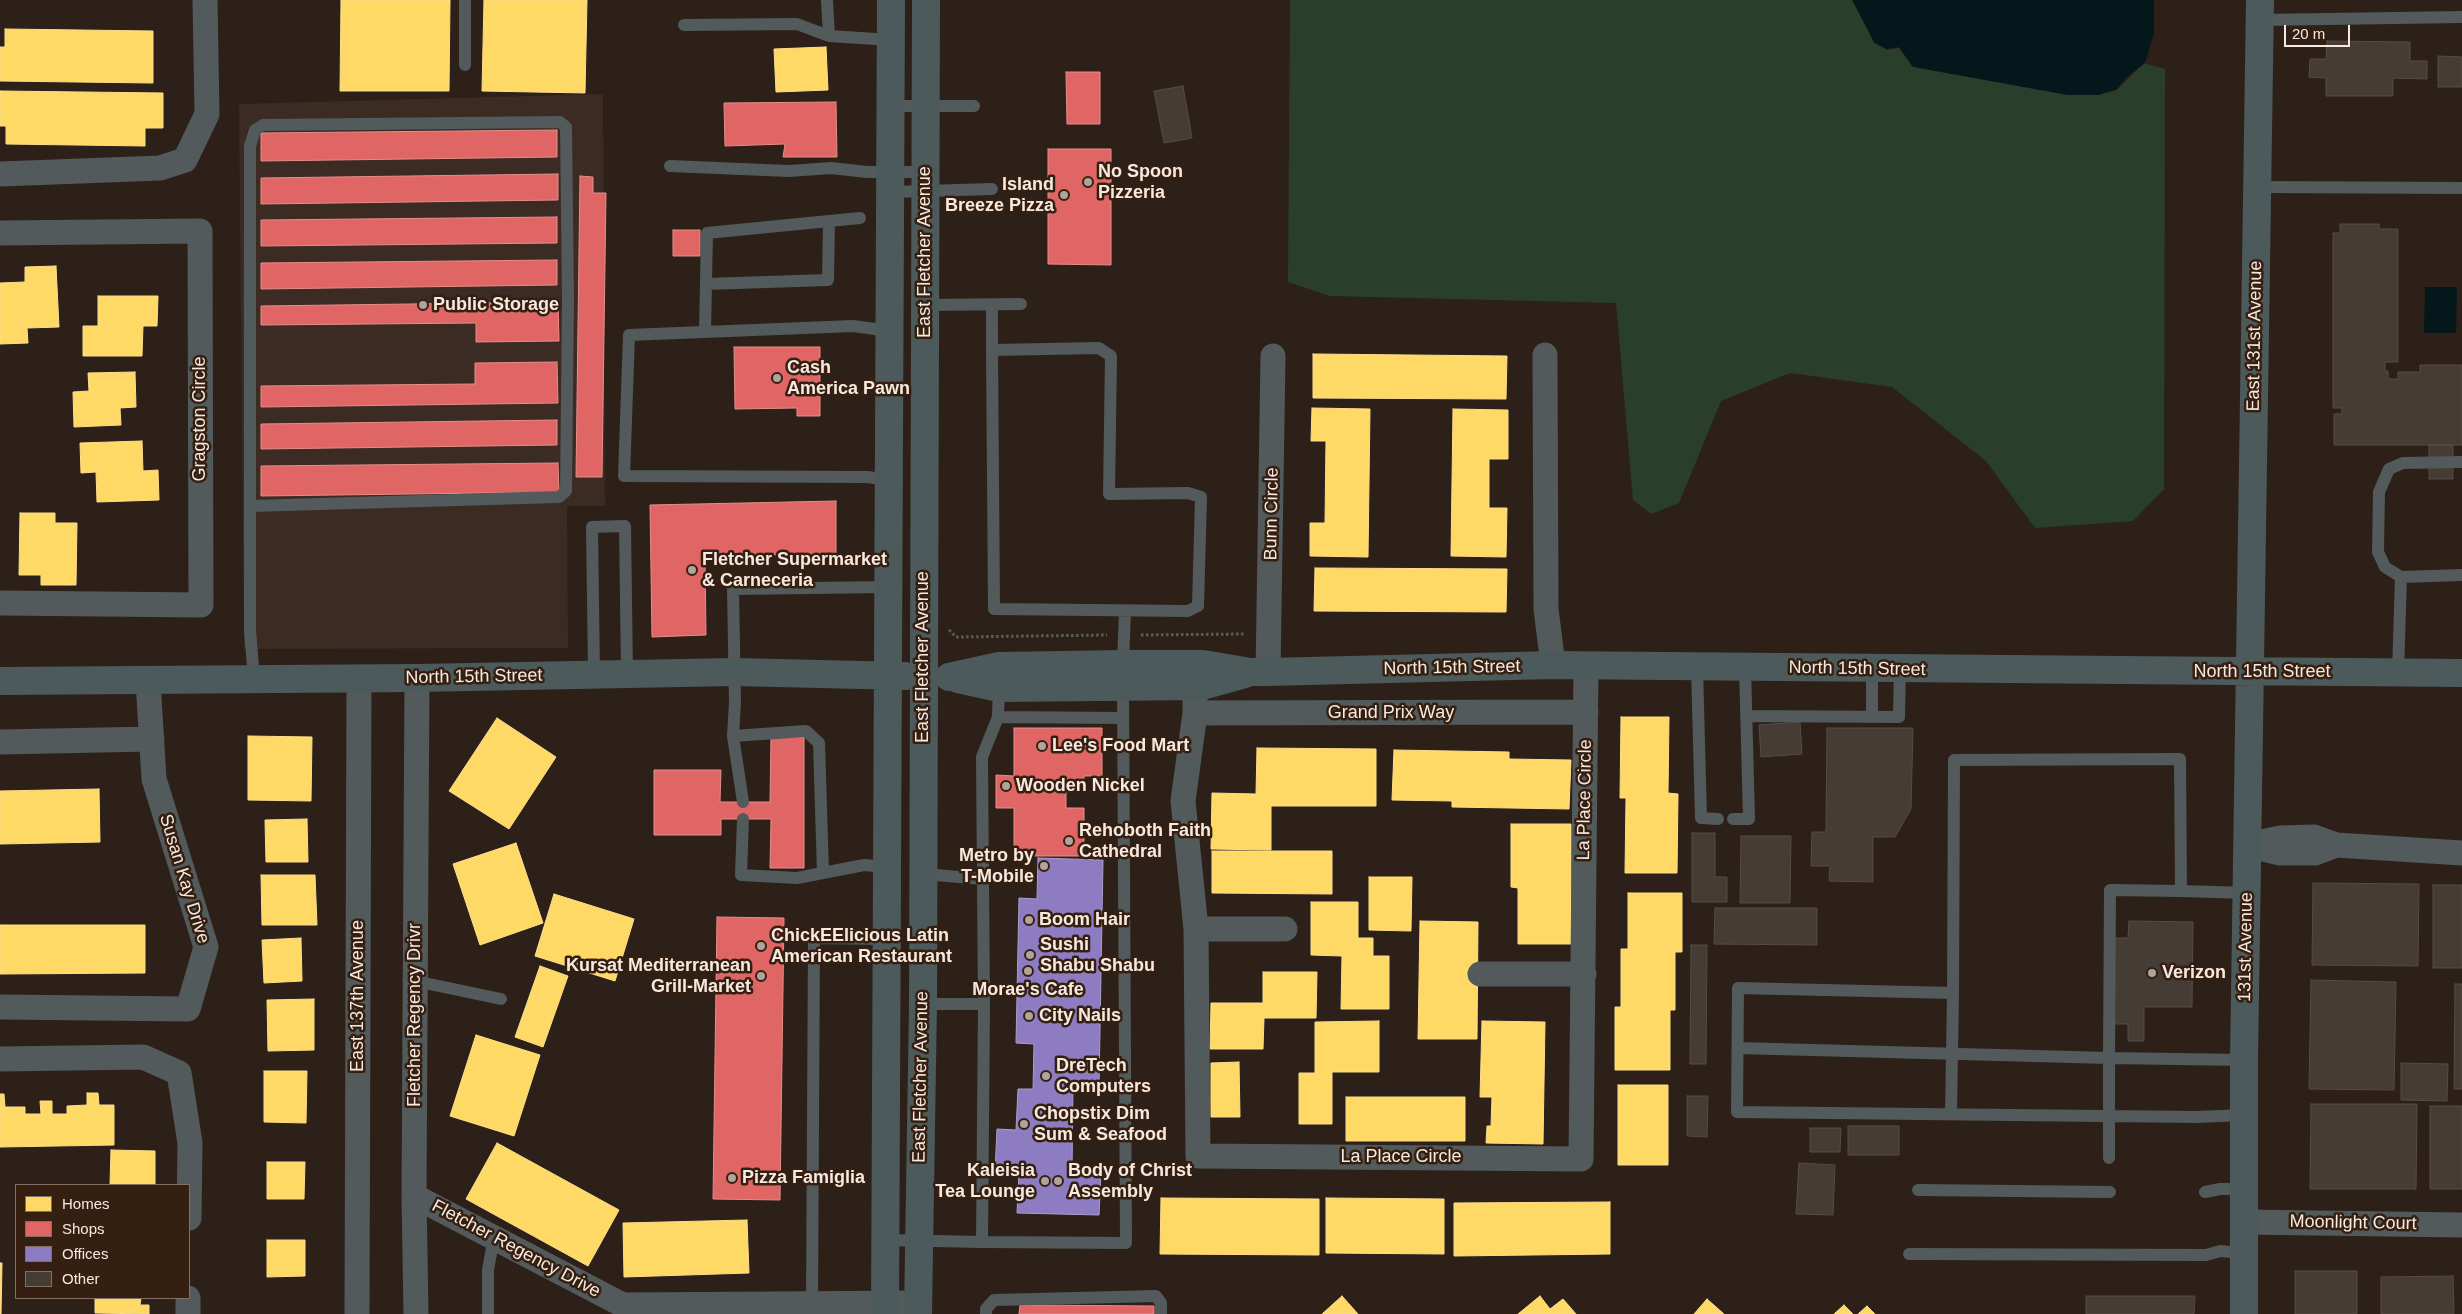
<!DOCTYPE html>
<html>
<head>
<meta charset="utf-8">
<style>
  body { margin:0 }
  #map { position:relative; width:2462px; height:1314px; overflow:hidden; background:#2c2019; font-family:Arial,sans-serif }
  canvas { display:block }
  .legend { position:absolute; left:15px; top:1184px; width:175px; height:115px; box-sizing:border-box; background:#341f11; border:1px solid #827064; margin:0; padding:6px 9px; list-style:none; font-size:15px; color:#f7e9e0 }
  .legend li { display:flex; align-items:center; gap:10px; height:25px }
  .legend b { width:25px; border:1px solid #827064 }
  .scale { position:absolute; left:2284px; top:25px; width:66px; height:22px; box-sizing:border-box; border:2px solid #f7e9e0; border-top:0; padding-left:6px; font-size:15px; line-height:18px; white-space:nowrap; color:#f7e9e0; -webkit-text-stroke:4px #341f11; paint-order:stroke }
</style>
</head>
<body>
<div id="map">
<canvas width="2462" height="1314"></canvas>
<ul class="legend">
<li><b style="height:14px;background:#ffd966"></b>Homes</li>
<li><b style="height:14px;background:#e06666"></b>Shops</li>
<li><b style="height:14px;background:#8e7cc3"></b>Offices</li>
<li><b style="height:14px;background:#463c36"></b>Other</li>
</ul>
<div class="scale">20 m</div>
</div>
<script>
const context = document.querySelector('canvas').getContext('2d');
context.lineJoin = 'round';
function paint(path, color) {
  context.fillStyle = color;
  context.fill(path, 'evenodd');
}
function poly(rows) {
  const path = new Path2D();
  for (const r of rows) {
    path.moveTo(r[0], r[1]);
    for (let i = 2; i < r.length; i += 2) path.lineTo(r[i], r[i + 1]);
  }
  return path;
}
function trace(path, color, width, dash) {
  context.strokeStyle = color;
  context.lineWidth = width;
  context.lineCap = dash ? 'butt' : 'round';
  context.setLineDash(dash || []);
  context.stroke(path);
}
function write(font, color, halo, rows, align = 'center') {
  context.font = font + ' Arial,sans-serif';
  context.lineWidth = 5;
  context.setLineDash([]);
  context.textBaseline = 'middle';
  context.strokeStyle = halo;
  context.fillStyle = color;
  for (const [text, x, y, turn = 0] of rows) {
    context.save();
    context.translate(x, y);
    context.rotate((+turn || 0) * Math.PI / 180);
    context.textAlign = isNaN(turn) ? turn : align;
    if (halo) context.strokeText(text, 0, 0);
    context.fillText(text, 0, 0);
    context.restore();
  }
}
paint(poly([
  [603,94,605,506,567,506,568,648,244,649,239,104]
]), '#3b2b23');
paint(poly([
  [1290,0,1852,0,1858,6,1874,43,1887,50,1899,48,1912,66,2068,95,2099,95,2117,90,2144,63,2165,69,2164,489,2133,521,2035,528,1986,461,1892,387,1790,373,1721,401,1679,503,1651,514,1633,500,1616,303,1330,296,1288,282]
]), '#293f2c');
paint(poly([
  [1852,0,2154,0,2154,33,2145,63,2127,77,2117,89,2098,95,2068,95,1913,67,1899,47,1887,49,1874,42],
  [2425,287,2457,287,2456,333,2424,333]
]), '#04171b');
const homes = poly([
  [341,0,450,0,449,91,340,91,341,0],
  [484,0,587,0,585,93,482,91,484,0],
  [5,29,153,31,153,83,0,81,0,47,5,47,5,29],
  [826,47,828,90,776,92,774,49,826,47],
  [0,91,163,93,163,128,145,128,145,146,6,144,6,126,0,126,0,91],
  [56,266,59,327,27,328,28,343,0,344,0,283,25,282,25,267,56,266],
  [98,296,158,296,157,326,143,326,142,356,83,356,83,326,98,326,98,296],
  [1313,354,1507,356,1506,399,1313,398,1313,354],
  [135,372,136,407,120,408,121,425,74,427,73,392,89,391,88,373,135,372],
  [1312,408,1370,409,1368,557,1310,556,1310,523,1325,523,1326,441,1311,441,1312,408],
  [1453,409,1508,410,1508,459,1489,459,1489,508,1507,508,1506,557,1451,556,1453,409],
  [142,441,143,471,158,470,159,500,97,502,96,472,81,473,80,443,142,441],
  [20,513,55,513,55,523,77,523,76,585,41,585,41,575,19,575,20,513],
  [1315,568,1507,569,1506,612,1314,611,1315,568],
  [1621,717,1669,717,1668,793,1678,794,1677,873,1625,873,1626,798,1620,798,1621,717],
  [497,718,556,757,509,829,449,791,497,718],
  [248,736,312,737,311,801,248,800,248,736],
  [1257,748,1376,749,1376,806,1271,806,1271,850,1211,849,1212,793,1256,794,1257,748],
  [1394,750,1509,752,1509,759,1571,760,1569,809,1452,807,1452,801,1392,800,1394,750],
  [99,789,100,842,0,844,0,791,99,789],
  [307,819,308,862,266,862,265,820,307,819],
  [1511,824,1571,824,1571,944,1518,944,1518,888,1511,887,1511,824],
  [516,843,543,923,480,945,453,864,516,843],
  [1212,851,1332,851,1332,894,1212,893,1212,851],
  [261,875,315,875,317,925,262,925,261,875],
  [1369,877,1412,877,1411,931,1369,930,1369,877],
  [1628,893,1682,893,1682,952,1675,952,1675,1010,1670,1010,1670,1070,1615,1070,1615,1007,1621,1007,1621,949,1628,949,1628,893],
  [554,894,634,919,615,981,535,956,554,894],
  [1311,902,1358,902,1358,938,1373,938,1373,956,1389,956,1389,1009,1341,1009,1342,956,1311,955,1311,902],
  [1420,921,1478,922,1477,1039,1418,1039,1420,921],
  [0,925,145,925,145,973,0,974,0,925],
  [301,938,302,981,264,983,262,940,301,938],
  [540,966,568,976,543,1047,515,1037,540,966],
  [1263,972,1317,972,1316,1018,1264,1018,1263,1049,1210,1049,1211,1003,1263,1003,1263,972],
  [314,999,314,1050,268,1051,267,1000,314,999],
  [1379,1021,1379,1072,1332,1072,1332,1124,1299,1124,1299,1073,1315,1073,1315,1022,1379,1021],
  [1482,1021,1545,1022,1543,1144,1486,1143,1487,1126,1491,1126,1492,1097,1480,1097,1482,1021],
  [476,1035,540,1055,514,1136,450,1116,476,1035],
  [1239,1062,1240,1117,1211,1117,1211,1063,1239,1062],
  [264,1071,307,1071,306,1123,264,1122,264,1071],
  [1618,1085,1668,1085,1668,1165,1618,1165,1618,1085],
  [87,1093,98,1093,99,1105,114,1105,114,1145,0,1147,0,1094,4,1094,5,1107,25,1107,25,1114,41,1114,40,1101,52,1101,52,1114,67,1114,67,1106,87,1105,87,1093],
  [1346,1097,1465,1097,1465,1141,1346,1141,1346,1097],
  [497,1143,619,1210,588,1266,466,1199,497,1143],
  [111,1150,155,1151,155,1185,110,1185,111,1150],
  [267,1162,305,1162,304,1199,267,1199,267,1162],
  [1161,1198,1319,1199,1319,1255,1160,1254,1161,1198],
  [1326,1198,1444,1199,1444,1254,1326,1253,1326,1198],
  [1610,1202,1610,1254,1454,1256,1454,1203,1610,1202],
  [747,1220,749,1273,624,1277,623,1223,747,1220],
  [267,1240,305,1240,305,1276,267,1277,267,1240],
  [0,1263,2,1263,1,1314,0,1314,0,1263],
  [1342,1296,1358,1314,1322,1314,1342,1296],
  [1540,1296,1550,1309,1563,1299,1576,1314,1518,1314,1540,1296],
  [95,1298,141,1298,140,1305,149,1305,149,1314,95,1313,95,1298],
  [1707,1299,1724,1314,1694,1314,1707,1299],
  [1844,1305,1853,1314,1834,1314,1844,1305],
  [1867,1306,1875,1314,1858,1314,1867,1306]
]);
paint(homes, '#ffd966');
trace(homes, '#fdde8b', 1);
const shops = poly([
  [1066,72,1100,72,1100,124,1067,124,1066,72],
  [836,102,837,157,783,157,785,144,725,146,724,103,836,102],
  [557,130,557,157,261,161,261,133,557,130],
  [1048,149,1111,149,1111,265,1048,264,1048,149],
  [558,174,558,200,261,204,261,178,558,174],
  [580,176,593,177,593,193,606,193,602,477,576,477,580,176],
  [557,217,557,243,261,246,261,220,557,217],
  [673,230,700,230,700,256,673,256,673,230],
  [557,260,557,285,261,289,261,263,557,260],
  [558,302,559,341,476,342,476,323,261,325,261,306,558,302],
  [734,347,820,347,820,416,797,416,797,408,735,409,734,347],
  [557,362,558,403,261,407,261,386,475,384,475,363,557,362],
  [557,420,557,445,261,449,261,424,557,420],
  [558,463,559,492,261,496,261,466,558,463],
  [836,501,836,553,705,557,706,635,652,637,650,505,836,501],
  [1014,728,1102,728,1102,776,1084,776,1084,792,1066,792,1066,808,1084,808,1084,856,1014,856,1014,808,996,808,996,775,1014,776,1014,728],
  [771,737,804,737,804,868,770,868,771,819,721,819,721,835,654,835,654,770,721,770,720,802,770,802,771,737],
  [717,917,784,918,780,1200,713,1199,717,917],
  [1020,1305,1154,1306,1154,1314,1019,1314,1020,1305]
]);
paint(shops, '#e06666');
trace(shops, '#e78d8b', 1);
const offices = poly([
  [1038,858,1103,860,1099,1086,1073,1085,1072,1172,1101,1173,1099,1215,1017,1213,1019,1173,995,1172,997,1129,1016,1130,1018,1089,1033,1089,1034,1044,1016,1043,1019,898,1037,899,1038,858]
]);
paint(offices, '#8e7cc3');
trace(offices, '#ae9dcc', 1);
const building = poly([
  [2327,41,2410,42,2410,61,2427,61,2427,79,2393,78,2393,96,2326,96,2326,78,2309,77,2310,59,2326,59,2327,41],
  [2438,56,2462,57,2462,87,2438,87,2438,56],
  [1183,86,1192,138,1164,143,1154,91,1183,86],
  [2340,224,2379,224,2379,229,2398,229,2398,362,2385,362,2385,371,2388,371,2388,379,2398,379,2398,372,2420,372,2420,365,2462,365,2462,445,2334,445,2334,414,2342,414,2342,408,2333,408,2333,233,2340,233,2340,224],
  [2429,445,2453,445,2453,479,2429,479,2429,445],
  [1800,722,1802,754,1761,757,1759,725,1800,722],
  [1827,728,1913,728,1911,809,1895,837,1873,837,1873,882,1829,881,1830,866,1811,866,1812,832,1826,832,1827,728],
  [1692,833,1715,833,1715,877,1727,877,1727,902,1692,902,1692,833],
  [1741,836,1791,836,1790,903,1740,903,1741,836],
  [2313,883,2419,884,2418,966,2312,965,2313,883],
  [2433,885,2462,885,2462,968,2433,968,2433,885],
  [1715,908,1817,908,1817,945,1714,944,1715,908],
  [2129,921,2193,922,2192,1007,2144,1007,2144,1041,2128,1041,2128,1024,2112,1024,2113,938,2128,938,2129,921],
  [1691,945,1707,945,1706,1064,1690,1064,1691,945],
  [2311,980,2396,982,2394,1090,2309,1089,2311,980],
  [2455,984,2462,984,2462,1089,2454,1089,2455,984],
  [2401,1063,2448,1064,2447,1101,2401,1100,2401,1063],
  [1687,1096,1708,1096,1707,1137,1687,1136,1687,1096],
  [2311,1104,2417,1104,2416,1189,2310,1189,2311,1104],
  [2430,1106,2462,1106,2462,1189,2430,1189,2430,1106],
  [1848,1126,1899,1126,1899,1155,1848,1155,1848,1126],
  [1810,1128,1841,1128,1840,1152,1810,1152,1810,1128],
  [1799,1163,1835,1165,1833,1215,1796,1214,1799,1163],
  [2295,1271,2357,1271,2357,1314,2295,1314,2295,1271],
  [2453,1276,2454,1314,2381,1314,2381,1277,2453,1276],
  [2086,1296,2195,1296,2194,1314,2086,1314,2086,1296]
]);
paint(building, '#463c36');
trace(building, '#564c46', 1);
trace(poly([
  [949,630,956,637,1107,635],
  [1141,635,1245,634]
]), '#5a5d5d', 3, [2.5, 2.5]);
trace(poly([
  [465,0,465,65],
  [827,0,829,36,891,40],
  [2260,20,2462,17],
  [684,25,797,24,829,36],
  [891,106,974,106],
  [670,166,789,171,831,168,867,172,926,172],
  [2257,187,2462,188],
  [891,192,992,189],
  [706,284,828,280,829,221],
  [925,305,1021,304],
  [705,331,707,233,860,218],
  [992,350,1099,348,1111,356,1109,494,1188,493,1201,497,1198,606,1188,611,994,609,992,350,992,305],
  [2462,462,2403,463,2389,469,2379,492,2378,552,2385,567,2401,577,2462,575],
  [889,480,867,477,624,476,629,335,853,326,890,331],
  [251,506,559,497,566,491,568,299,566,127,560,122,263,125,255,130,250,146,250,630,254,679],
  [1123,664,1125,611],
  [1697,667,1701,818,1718,819],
  [1872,669,1872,717],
  [2398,672,2401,577],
  [594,674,592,527,625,526,627,674],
  [1746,716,1899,717,1900,669],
  [998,717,1123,718],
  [733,736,806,731,819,743,823,873],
  [743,802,733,736,735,702,733,589,888,587],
  [743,819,741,875,797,878,864,865,888,867],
  [1733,819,1749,819,1745,667],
  [923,874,983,879],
  [2181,891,2248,893],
  [415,981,501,999],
  [923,1004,984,1004,982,757,998,717,999,688],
  [1738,1048,2109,1058,2109,1158],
  [2244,1060,2109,1058,2110,890,2181,891,2180,759,1954,760,1953,993,1738,988,1737,1112,2196,1117,2245,1115],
  [1951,1114,1953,993],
  [1918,1190,2110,1192],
  [2205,1192,2220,1189,2243,1189],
  [885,1240,982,1242,984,1004],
  [982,1242,1126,1243,1123,686],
  [1909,1254,2206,1255,2220,1251,2243,1253],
  [812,1305,814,938,888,939],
  [488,1314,488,1270,494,1237],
  [986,1314,986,1309,994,1300,1156,1296,1161,1303,1161,1314]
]), '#525a5c', 12);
trace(poly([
  [0,174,160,168,185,160,207,114,205,0],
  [0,233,200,231,201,605,0,603],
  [1545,355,1546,609,1553,665],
  [1268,672,1273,356],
  [1195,686,1195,713,1183,801,1196,929,1198,1156,1581,1159,1586,666],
  [1195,713,1586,712],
  [0,742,152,739],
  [2336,845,2315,853,2280,853,2248,845,2280,838,2314,837,2336,845,2462,853],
  [1196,929,1285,929],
  [1480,974,1584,974],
  [0,1007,188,1009,206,947,154,779,148,681],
  [0,1059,143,1057,179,1073,190,1143,189,1218],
  [414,1196,623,1305,918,1303],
  [2243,1222,2462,1225],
  [188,1314,188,1298],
  [357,1314,359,678],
  [416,1314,414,1196,417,678]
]), '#525a5c', 25);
trace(poly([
  [949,677,999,666,1123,664,1203,664,1251,672,1268,672,1553,665,2462,673],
  [958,679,999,688,1202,686,1245,674],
  [0,681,417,678,734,672,905,676],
  [885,1314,891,0],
  [918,1314,923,1004,926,0],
  [2244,1314,2244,1060,2260,0]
]), '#4d5a5c', 28);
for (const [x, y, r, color] of [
  [1088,182,5,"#b0a39a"],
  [1064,195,5,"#b0a39a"],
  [423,305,5,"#b0a39a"],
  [777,378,5,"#b0a39a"],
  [692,570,5,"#b0a39a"],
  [1042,746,5,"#b0a39a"],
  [1006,786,5,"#b0a39a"],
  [1069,841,5,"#b0a39a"],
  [1044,866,5,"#b0a39a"],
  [1029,920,5,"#b0a39a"],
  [761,946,5,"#b0a39a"],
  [1030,955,5,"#b0a39a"],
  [1028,971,5,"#b0a39a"],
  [2152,973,5,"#b0a39a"],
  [761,976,5,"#b0a39a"],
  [1029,1016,5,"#b0a39a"],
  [1046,1076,5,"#b0a39a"],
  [1024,1124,5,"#b0a39a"],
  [732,1178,5,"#b0a39a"],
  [1045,1181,5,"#b0a39a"],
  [1058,1181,5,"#b0a39a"]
]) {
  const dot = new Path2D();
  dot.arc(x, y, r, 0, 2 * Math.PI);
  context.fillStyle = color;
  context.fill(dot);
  trace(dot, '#341f11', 2);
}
write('bold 18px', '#f7e9e0', '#341f11', [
  ["No Spoon",1098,172],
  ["Pizzeria",1098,193],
  ["Island",1054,185,"right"],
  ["Breeze Pizza",1054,206,"right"],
  ["Public Storage",433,305],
  ["Cash",787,368],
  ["America Pawn",787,389],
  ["Fletcher Supermarket",702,560],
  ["& Carneceria",702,581],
  ["Lee's Food Mart",1052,746],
  ["Wooden Nickel",1016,786],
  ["Rehoboth Faith",1079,831],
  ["Cathedral",1079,852],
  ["Metro by",1034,856,"right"],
  ["T-Mobile",1034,877,"right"],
  ["Boom Hair",1039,920],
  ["ChickEElicious Latin",771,936],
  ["American Restaurant",771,957],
  ["Sushi",1040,945],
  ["Shabu Shabu",1040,966],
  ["Kursat Mediterranean",751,966,"right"],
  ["Grill-Market",751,987,"right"],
  ["Verizon",2162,973],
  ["Morae's Cafe",1028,990,"center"],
  ["City Nails",1039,1016],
  ["DreTech",1056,1066],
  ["Computers",1056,1087],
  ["Chopstix Dim",1034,1114],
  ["Sum & Seafood",1034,1135],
  ["Kaleisia",1035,1171,"right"],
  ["Tea Lounge",1035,1192,"right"],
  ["Body of Christ",1068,1171],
  ["Assembly",1068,1192],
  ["Pizza Famiglia",742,1178]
], 'left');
write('18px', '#f7e9e0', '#341f11', [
  ["East Fletcher Avenue",925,252,-90],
  ["East 131st Avenue",2255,336,-89],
  ["Gragston Circle",200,419,-90],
  ["Bunn Circle",1272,514,-89],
  ["East Fletcher Avenue",923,657,-90],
  ["North 15th Street",1452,668,-1],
  ["North 15th Street",1857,669,1],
  ["North 15th Street",2262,672],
  ["North 15th Street",474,677,-1],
  ["Grand Prix Way",1391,713],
  ["La Place Circle",1585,800,-89],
  ["Susan Kay Drive",184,879,73],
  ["131st Avenue",2246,947,-89],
  ["East 137th Avenue",358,996,-90],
  ["Fletcher Regency Drivr",415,1015,-90],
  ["East Fletcher Avenue",921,1077,-89],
  ["La Place Circle",1401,1157],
  ["Moonlight Court",2353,1223,1],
  ["Fletcher Regency Drive",516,1249,28]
]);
</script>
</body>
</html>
